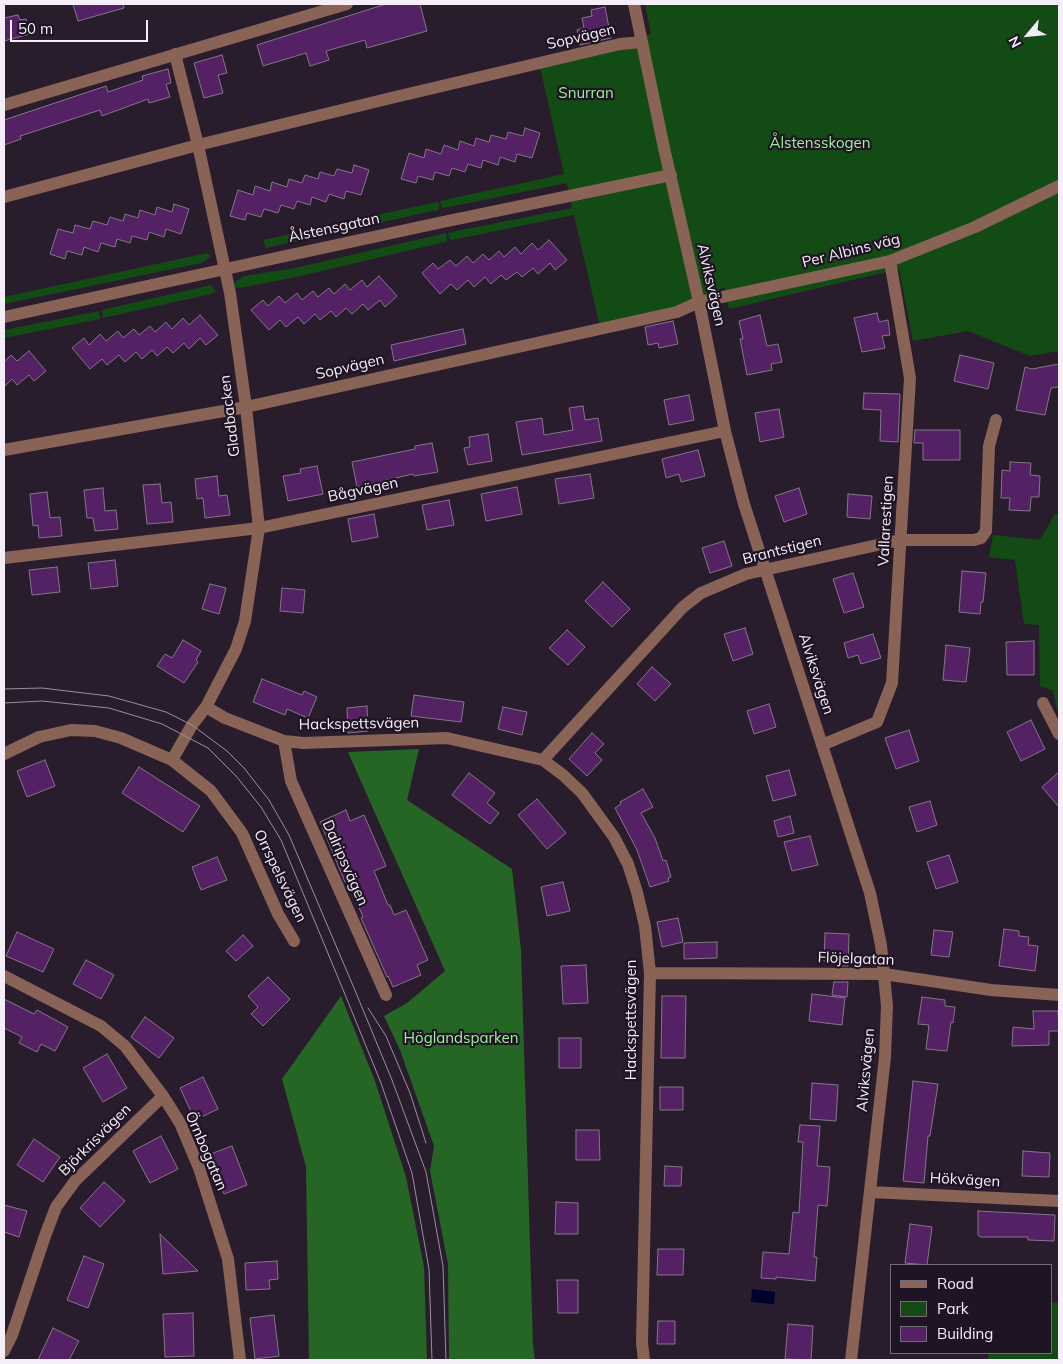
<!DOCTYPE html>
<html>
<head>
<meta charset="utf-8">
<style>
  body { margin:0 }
  #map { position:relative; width:1063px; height:1364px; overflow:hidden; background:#291d2d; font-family:Mulish,sans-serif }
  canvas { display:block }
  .frame { position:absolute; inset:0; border:5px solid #f5edf8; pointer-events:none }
  .legend { position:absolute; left:890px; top:1264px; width:162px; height:90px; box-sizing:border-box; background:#1f1423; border:1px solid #756b78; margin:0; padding:6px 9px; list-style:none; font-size:15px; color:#f5edf8 }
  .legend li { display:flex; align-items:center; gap:10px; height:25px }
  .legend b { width:25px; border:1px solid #756b78 }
  .north { position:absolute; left:1003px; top:10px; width:50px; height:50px; -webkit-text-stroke:4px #1f1423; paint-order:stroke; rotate:242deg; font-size:14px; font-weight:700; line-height:20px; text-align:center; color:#f5edf8 }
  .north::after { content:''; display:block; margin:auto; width:18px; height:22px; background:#f5edf8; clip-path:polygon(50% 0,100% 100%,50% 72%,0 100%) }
  .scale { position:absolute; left:10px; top:20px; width:138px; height:22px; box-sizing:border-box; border:2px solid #f5edf8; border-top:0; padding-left:6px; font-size:15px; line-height:18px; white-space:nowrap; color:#f5edf8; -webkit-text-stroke:4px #1f1423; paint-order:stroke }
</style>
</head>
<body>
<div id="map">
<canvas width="1063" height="1364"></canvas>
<div class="frame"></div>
<ul class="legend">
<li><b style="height:6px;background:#896356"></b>Road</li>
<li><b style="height:14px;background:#134b14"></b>Park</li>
<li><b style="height:14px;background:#542264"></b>Building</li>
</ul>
<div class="north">N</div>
<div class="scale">50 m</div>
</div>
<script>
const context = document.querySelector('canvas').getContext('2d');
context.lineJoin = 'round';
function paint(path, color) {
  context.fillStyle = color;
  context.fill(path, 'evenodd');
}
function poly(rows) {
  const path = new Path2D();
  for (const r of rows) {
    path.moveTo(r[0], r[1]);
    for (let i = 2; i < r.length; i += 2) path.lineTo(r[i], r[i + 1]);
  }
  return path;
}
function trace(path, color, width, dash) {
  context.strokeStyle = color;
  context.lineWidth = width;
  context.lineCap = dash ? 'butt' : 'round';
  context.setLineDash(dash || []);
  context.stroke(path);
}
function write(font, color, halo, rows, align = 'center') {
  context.font = font + ' Mulish,sans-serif';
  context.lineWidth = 4.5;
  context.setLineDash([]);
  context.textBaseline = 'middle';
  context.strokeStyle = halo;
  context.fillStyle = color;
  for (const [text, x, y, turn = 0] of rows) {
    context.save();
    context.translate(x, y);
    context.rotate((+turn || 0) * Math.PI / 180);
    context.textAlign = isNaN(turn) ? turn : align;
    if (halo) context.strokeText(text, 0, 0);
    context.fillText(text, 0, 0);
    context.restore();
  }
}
paint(poly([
  [645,4,1059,4,1059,351,1030,356,968,331,913,341,899,269,729,309,724,287,676,314,601,331,574,215,452,240,449,238,448,233,451,232,572,208,567,183,444,208,442,207,440,201,564,174,538,58,617,39,651,34],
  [437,202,439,203,439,209,437,210,266,248,263,240],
  [446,233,447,241,445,242,296,277,240,288,234,287,235,282,244,276,295,268],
  [207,253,210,255,210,257,201,263,4,304,4,297],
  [211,285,216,291,211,294,103,318,102,310],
  [99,311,100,319,4,338,4,330],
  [1055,514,1059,514,1059,718,1053,691,1040,686,1039,625,1024,624,1015,560,989,557,993,535,1040,540],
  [1052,1302,1059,1303,1059,1360,988,1360,989,1353,1052,1353]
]), '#134b14');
paint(poly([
  [419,749,407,800,512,869,521,950,533,1345,535,1360,449,1360,448,1264,430,1171,434,1146,400,1050,384,1016,407,1003,445,971,348,752],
  [341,996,375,1081,406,1177,424,1267,427,1360,309,1360,306,1167,282,1079]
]), '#256625');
paint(poly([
  [752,1289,775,1292,774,1304,751,1302]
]), '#00012f');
const building = poly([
  [73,4,123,4,124,8,78,21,73,4],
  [386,4,420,4,427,31,367,48,365,40,326,51,329,60,310,66,306,53,263,66,257,45,386,4],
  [605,7,611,38,580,45,577,30,584,28,582,18,592,16,591,10,605,7],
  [18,15,20,20,26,19,30,34,4,41,4,18,18,15],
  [222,55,227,73,218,75,223,93,204,98,194,63,222,55],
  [168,69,171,83,166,84,170,97,149,103,148,99,102,116,100,110,20,136,21,139,4,145,4,120,106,86,108,92,143,80,142,76,168,69],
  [525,128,540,133,532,158,517,154,515,162,500,157,498,165,483,160,481,168,468,164,465,172,452,168,449,176,435,172,433,180,418,176,416,183,401,179,409,153,424,158,426,149,441,154,444,145,458,150,460,141,474,146,476,138,489,142,491,135,506,139,508,132,523,136,525,128],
  [354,165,369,170,361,195,346,191,344,199,329,194,326,202,312,197,310,205,297,201,294,209,281,205,278,213,264,209,261,217,247,213,245,220,230,216,238,190,253,195,255,186,270,191,272,182,287,187,289,179,302,183,305,175,318,179,320,172,334,176,337,169,352,173,354,165],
  [174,204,189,209,181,234,166,229,164,237,149,232,147,240,132,236,130,243,117,239,115,247,101,243,98,252,84,247,82,255,67,251,65,259,50,254,58,229,73,233,75,225,90,229,93,221,107,225,110,217,123,221,125,214,138,218,140,210,155,215,157,207,172,212,174,204],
  [549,240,567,260,555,270,550,263,538,274,533,268,522,277,517,272,506,280,501,275,491,284,485,277,474,287,468,280,457,290,451,284,440,294,422,273,433,263,438,269,450,260,456,266,467,256,473,263,483,254,489,260,499,251,504,257,515,247,521,254,532,243,538,250,549,240],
  [379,276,397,296,385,307,380,300,368,310,363,304,352,314,346,308,336,317,331,311,320,320,315,314,304,324,298,317,286,327,280,320,269,330,251,310,263,300,268,306,279,296,285,303,297,293,302,300,313,291,318,297,329,288,334,294,345,284,350,290,362,280,367,287,379,276],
  [877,313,879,322,888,320,890,335,882,336,885,348,862,352,854,318,877,313],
  [200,315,218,335,206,345,200,338,189,349,184,343,173,353,167,347,157,356,152,350,142,359,136,352,125,362,119,355,107,365,102,359,90,369,72,348,84,338,89,345,100,334,106,341,118,331,123,338,134,329,139,335,150,326,155,332,166,322,172,329,183,318,189,325,200,315],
  [760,315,767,346,778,344,782,362,771,364,772,370,747,375,740,339,743,339,739,321,760,315],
  [673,321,678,344,659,348,658,343,648,345,645,327,673,321],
  [463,329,466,344,394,361,391,345,463,329],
  [29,351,46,371,34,381,29,375,17,385,12,379,4,387,4,362,11,355,17,361,29,351],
  [960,355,994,363,988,389,954,381,960,355],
  [1059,364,1059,387,1051,388,1045,415,1016,410,1025,367,1032,369,1059,364],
  [864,393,900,394,898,442,880,441,881,410,863,409,864,393],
  [689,395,694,420,669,425,664,400,689,395],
  [583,406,585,420,598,418,602,441,522,455,516,422,542,418,544,435,573,430,569,408,583,406],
  [779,409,784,437,760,442,755,413,779,409],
  [915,430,960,430,960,460,923,460,923,443,914,443,915,430],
  [488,434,492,461,468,465,464,448,470,447,469,437,488,434],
  [432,443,438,472,414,476,413,474,357,487,352,462,415,449,415,446,432,443],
  [698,450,705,476,681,482,679,474,666,478,662,459,698,450],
  [1010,462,1031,463,1030,475,1040,476,1039,497,1031,497,1030,511,1009,510,1010,498,1001,498,1002,470,1010,471,1010,462],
  [317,466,323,494,288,501,283,476,301,473,300,469,317,466],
  [590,474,594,498,559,504,555,479,590,474],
  [217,476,219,496,227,495,230,515,205,518,203,498,197,499,195,479,217,476],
  [160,484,162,503,171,502,173,522,147,524,143,485,160,484],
  [517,487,522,514,486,521,481,494,517,487],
  [103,488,105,511,116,510,118,529,95,531,93,518,87,518,84,490,103,488],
  [799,488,807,514,784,522,775,496,799,488],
  [47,492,50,518,60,517,62,536,39,538,38,525,33,526,30,494,47,492],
  [848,494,872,496,870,519,847,517,848,494],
  [449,500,454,525,427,530,422,505,449,500],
  [374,514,378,537,352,542,348,519,374,514],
  [724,541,732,566,710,573,702,548,724,541],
  [115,560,118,586,91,589,88,563,115,560],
  [57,567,60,592,32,595,29,570,57,567],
  [962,571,986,573,983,602,981,602,980,614,959,612,962,571],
  [853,573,864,607,844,613,833,579,853,573],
  [603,582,630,609,612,627,585,601,603,582],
  [210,584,226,588,219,614,202,609,210,584],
  [282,588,305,590,303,613,280,611,282,588],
  [745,628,753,654,733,661,724,634,745,628],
  [567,630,585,647,568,665,549,648,567,630],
  [873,634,881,658,861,664,858,655,848,658,844,643,873,634],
  [183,640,201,651,196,660,198,662,184,683,157,666,165,654,172,658,183,640],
  [1034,641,1034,675,1007,675,1006,642,1034,641],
  [946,645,970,648,966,682,943,680,946,645],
  [652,667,671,684,655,701,637,684,652,667],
  [262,679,302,695,304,691,317,697,308,718,287,709,285,715,253,702,262,679],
  [414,695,464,702,461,722,411,716,414,695],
  [769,704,776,727,754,734,747,711,769,704],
  [367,706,368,731,348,733,347,708,367,706],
  [503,707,527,712,522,735,498,729,503,707],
  [1031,720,1045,749,1021,761,1007,732,1031,720],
  [909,730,919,761,896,769,885,738,909,730],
  [592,733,604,744,595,753,602,760,587,776,569,759,592,733],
  [45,760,55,786,27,797,17,771,45,760],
  [139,767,200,806,183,832,122,793,139,767],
  [789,770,796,795,773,801,766,776,789,770],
  [1059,772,1059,807,1042,787,1059,772],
  [469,773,495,793,487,803,499,813,490,824,452,795,469,773],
  [643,789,653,807,641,813,655,838,663,861,666,860,671,877,668,878,669,881,650,887,637,850,615,808,621,804,620,802,643,789],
  [537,799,566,833,547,849,518,815,537,799],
  [930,801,937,825,917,832,909,807,930,801],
  [346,810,350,821,364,815,386,866,374,871,388,905,390,905,394,915,406,910,428,960,417,965,421,975,393,987,388,976,387,977,361,918,363,917,348,881,345,882,320,822,346,810],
  [790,816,794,833,778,837,774,821,790,816],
  [810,836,818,865,792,871,784,842,810,836],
  [949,855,958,882,936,889,927,862,949,855],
  [217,857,227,880,201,890,192,867,217,857],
  [563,882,570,911,547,916,541,887,563,882],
  [678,918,683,942,662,947,657,922,678,918],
  [1004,929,1019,931,1019,936,1029,937,1028,945,1038,946,1035,971,999,966,1004,929],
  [934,930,953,932,949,957,931,955,934,930],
  [17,932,54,949,43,972,6,956,17,932],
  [825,933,849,934,848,966,836,966,836,962,824,961,825,933],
  [243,935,253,946,236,961,226,951,243,935],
  [717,942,717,958,684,959,684,943,717,942],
  [86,960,114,975,101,999,73,984,86,960],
  [586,965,588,1003,563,1004,561,966,586,965],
  [268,977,290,999,263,1026,251,1014,258,1007,248,996,268,977],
  [834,982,848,982,847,997,832,995,834,982],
  [812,994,845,998,842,1025,809,1021,812,994],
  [662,996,686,996,685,1058,661,1058,662,996],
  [922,997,945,1000,945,1006,955,1007,953,1023,951,1022,947,1051,926,1049,929,1025,918,1024,922,997],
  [4,999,34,1014,37,1010,68,1027,55,1051,41,1044,37,1052,19,1043,22,1037,4,1028,4,999],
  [1033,1011,1058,1011,1059,1031,1049,1031,1049,1045,1012,1046,1013,1027,1034,1029,1033,1011],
  [145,1017,174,1038,159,1058,131,1037,145,1017],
  [559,1038,581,1038,581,1068,559,1068,559,1038],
  [107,1054,127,1088,103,1102,83,1068,107,1054],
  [203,1077,218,1109,195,1120,180,1088,203,1077],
  [913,1081,938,1084,930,1136,928,1136,924,1183,903,1181,913,1081],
  [812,1083,838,1085,836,1121,810,1119,812,1083],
  [660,1087,683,1087,683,1110,660,1110,660,1087],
  [800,1125,820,1126,817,1166,830,1167,827,1206,818,1205,814,1257,817,1257,815,1281,776,1277,776,1279,761,1278,763,1252,789,1254,793,1212,799,1213,803,1142,798,1142,800,1125],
  [576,1130,599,1130,600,1160,576,1160,576,1130],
  [161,1136,178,1169,150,1183,133,1151,161,1136],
  [34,1139,60,1157,43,1182,17,1165,34,1139],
  [232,1146,247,1185,224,1194,208,1155,232,1146],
  [1023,1151,1050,1153,1049,1177,1022,1176,1023,1151],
  [665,1166,682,1167,681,1186,664,1186,665,1166],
  [104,1182,125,1201,100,1227,80,1208,104,1182],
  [556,1202,578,1203,578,1234,555,1234,556,1202],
  [4,1205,27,1211,19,1237,4,1232,4,1205],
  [978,1211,1055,1215,1054,1241,1028,1240,1028,1237,980,1237,978,1235,978,1211],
  [910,1224,932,1227,927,1265,905,1263,910,1224],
  [160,1234,198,1271,163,1274,160,1234],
  [658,1249,684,1249,683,1275,657,1275,658,1249],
  [84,1256,104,1264,88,1308,67,1300,84,1256],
  [277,1261,278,1279,269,1280,270,1289,246,1290,245,1263,277,1261],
  [557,1280,578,1280,578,1313,558,1313,557,1280],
  [193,1313,194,1356,165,1357,163,1314,193,1313],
  [274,1315,279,1356,255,1359,250,1318,274,1315],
  [658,1321,675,1321,675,1344,657,1344,658,1321],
  [788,1324,813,1326,811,1360,785,1359,788,1324],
  [53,1328,79,1341,69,1360,38,1360,53,1328]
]);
paint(building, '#542264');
trace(building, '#847589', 1);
trace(poly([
  [634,4,664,148,699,302,725,431,744,504,870,893,881,945,887,1006,885,1057,851,1360],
  [4,105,347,4],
  [4,197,198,145,391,98,620,44,642,42],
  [4,317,438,223,671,175],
  [4,450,246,407,677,312,699,302,890,261,975,227,1059,186],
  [4,558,259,528,725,431],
  [1043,703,1059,734],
  [206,707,225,718,284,741,303,743,447,738,543,760,563,775,582,793,614,837,628,864,637,892,645,926,650,973,642,1343,644,1360],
  [284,741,291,781,386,995],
  [822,745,877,722,892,683,910,378,890,261],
  [4,754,39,737,71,730,95,731,121,738,172,760,211,791,242,833,278,914,294,941],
  [172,760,192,725,206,707,236,649,245,621,259,528,246,407,230,293,198,145,175,54],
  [543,760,683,607,701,593,746,574,900,540,974,540,981,538,986,531,989,446,996,420],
  [650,973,884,974,991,990,1059,995],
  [4,976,101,1026,125,1046,163,1096,180,1123,199,1168,228,1259,240,1360],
  [870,1192,1059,1201],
  [4,1351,12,1335,45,1236,56,1207,75,1181,163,1096]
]), '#896356', 12);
trace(poly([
  [4,689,42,688,109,696,166,712,192,725,227,751,244,768,269,800,289,835,354,988,392,1080,426,1172,443,1266,446,1360],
  [4,703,42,701,109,708,162,724,208,748,236,776,261,807,281,840,344,992,381,1083,412,1173,429,1269,432,1360],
  [368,1008,386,1036,410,1093,426,1143]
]), '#9a909d', 1);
write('15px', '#f5edf8', '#1f1423', [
  ["Sopvägen",581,37,-13],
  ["Ålstensgatan",334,228,-12],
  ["Per Albins väg",851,251,-14],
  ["Alviksvägen",711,285,77],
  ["Sopvägen",350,367,-13],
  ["Gladbacken",230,416,-97],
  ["Bågvägen",363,490,-12],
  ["Vallarestigen",886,521,-87],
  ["Brantstigen",782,550,-14],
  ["Alviksvägen",816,674,72],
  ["Hackspettsvägen",359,724,-1],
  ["Dalripsvägen",345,863,66],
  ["Orrspelsvägen",280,876,64],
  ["Flöjelgatan",856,959,2],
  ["Hackspettsvägen",631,1020,-90],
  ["Alviksvägen",866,1070,-85],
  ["Björkrisvägen",95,1140,-45],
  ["Örnbogatan",206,1151,67],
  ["Hökvägen",965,1180,3]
]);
write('15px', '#9bf398', '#1f1423', [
  ["Snurran",586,93],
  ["Ålstensskogen",820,143],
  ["Höglandsparken",461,1038]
]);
</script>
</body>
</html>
